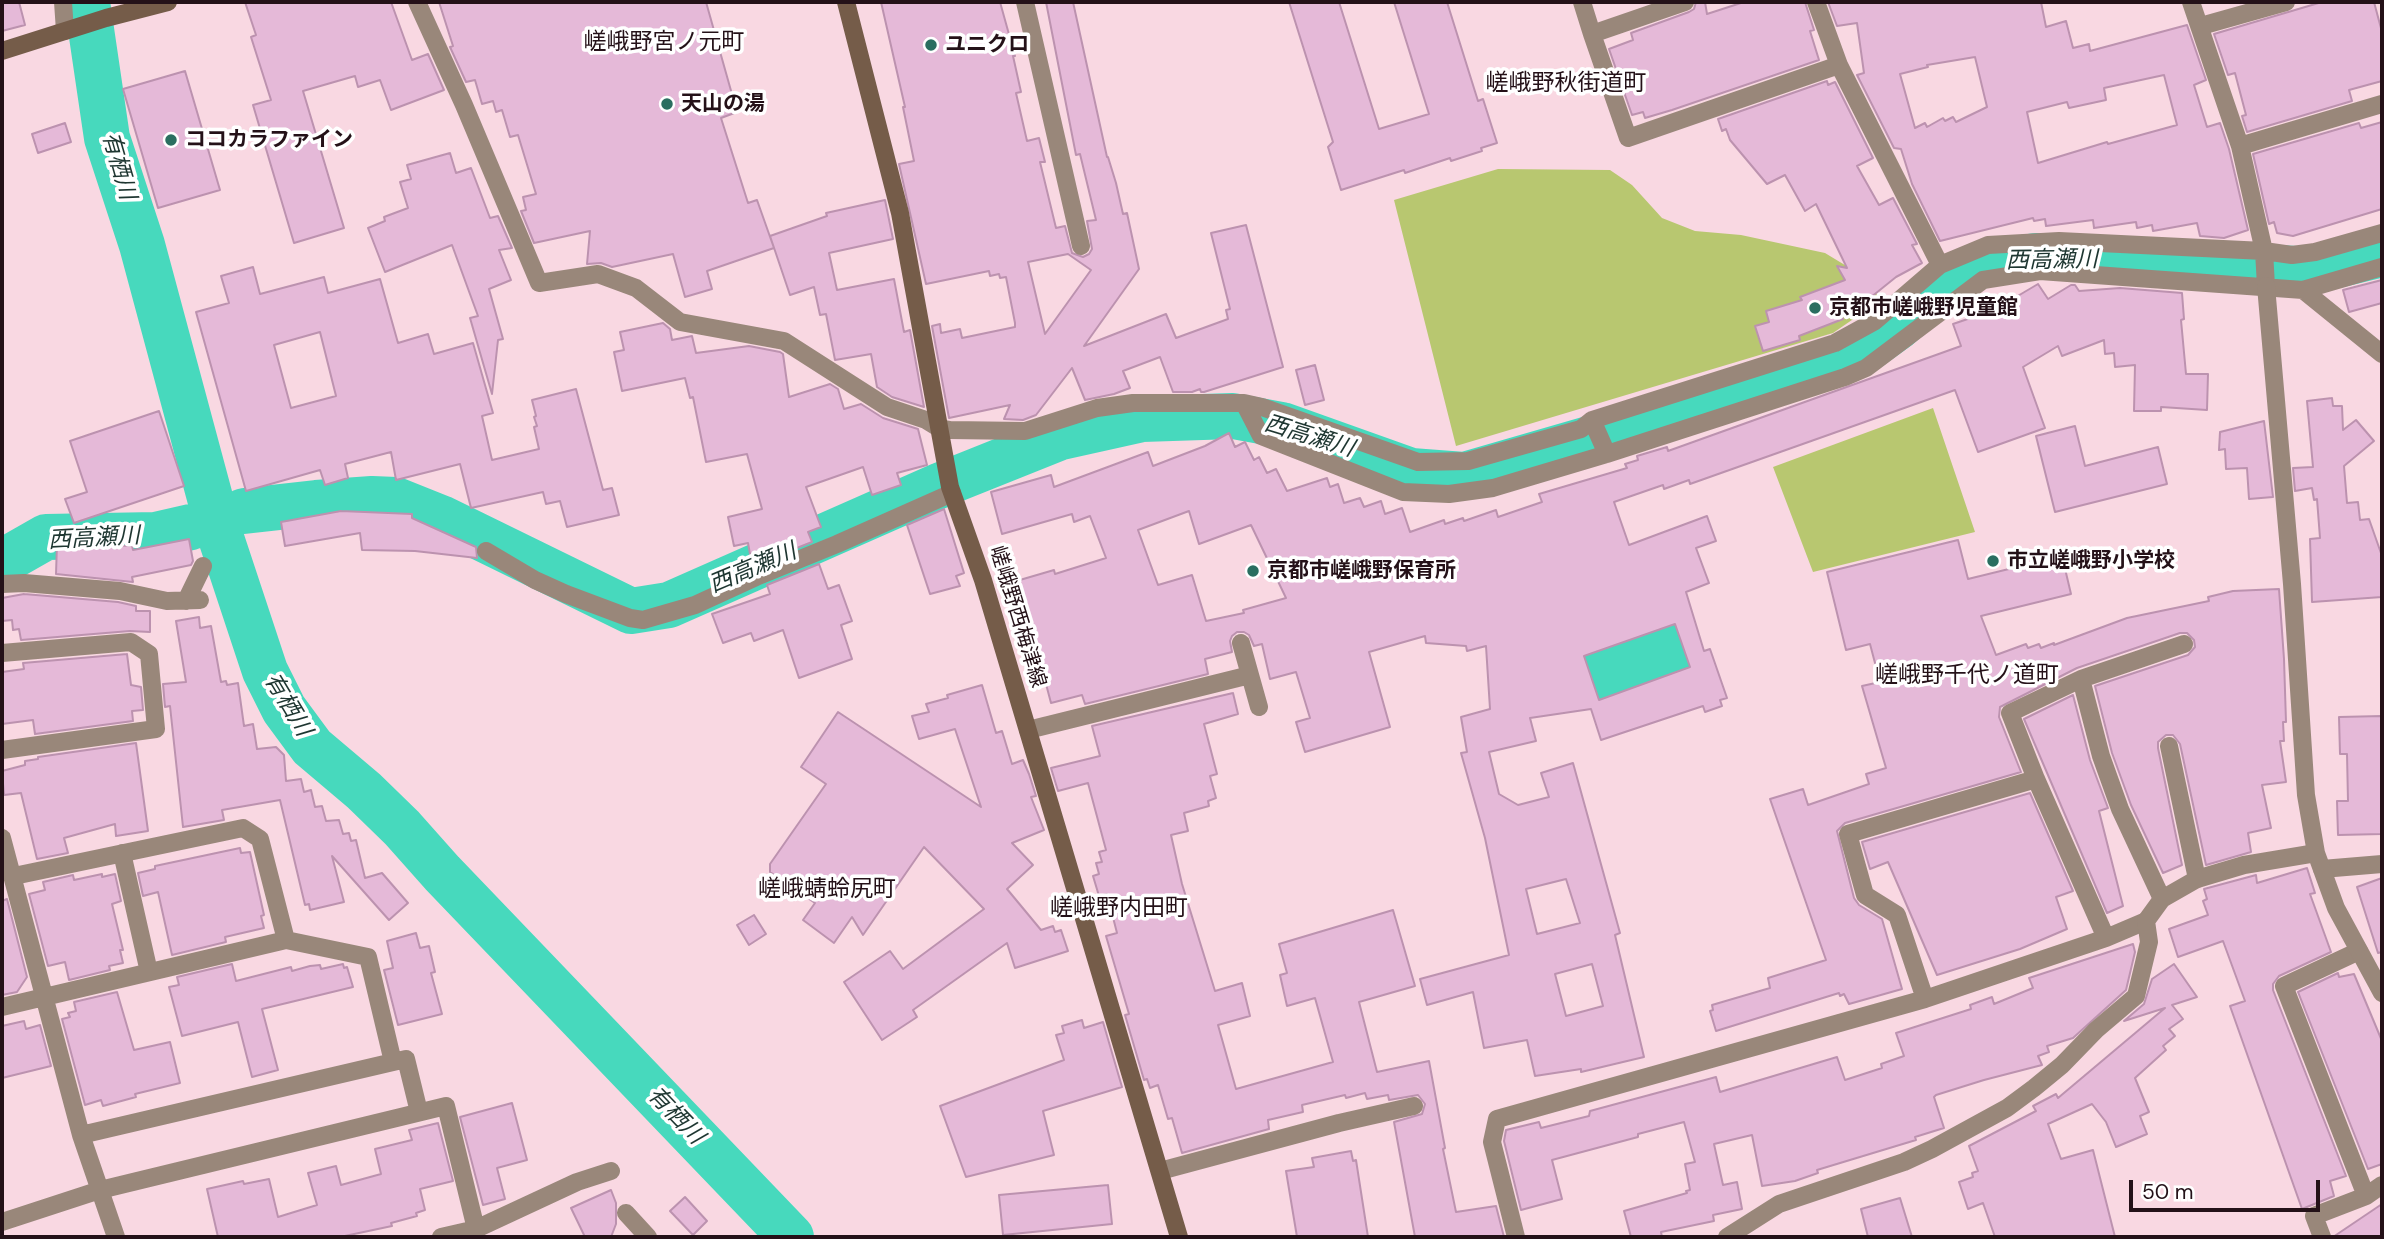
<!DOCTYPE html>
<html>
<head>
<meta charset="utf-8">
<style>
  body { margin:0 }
  #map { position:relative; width:2384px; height:1239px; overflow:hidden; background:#f9d8e2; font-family:"DM Sans",sans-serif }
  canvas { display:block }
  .frame { position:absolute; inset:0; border:4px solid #241118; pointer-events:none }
  .scale { position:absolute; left:2129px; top:1180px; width:191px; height:32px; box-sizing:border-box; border:4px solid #241118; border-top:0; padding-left:9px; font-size:21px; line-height:24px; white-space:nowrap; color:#241118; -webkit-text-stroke:5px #fff; paint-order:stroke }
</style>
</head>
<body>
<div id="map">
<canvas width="2384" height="1239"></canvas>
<div class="frame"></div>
<div class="scale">50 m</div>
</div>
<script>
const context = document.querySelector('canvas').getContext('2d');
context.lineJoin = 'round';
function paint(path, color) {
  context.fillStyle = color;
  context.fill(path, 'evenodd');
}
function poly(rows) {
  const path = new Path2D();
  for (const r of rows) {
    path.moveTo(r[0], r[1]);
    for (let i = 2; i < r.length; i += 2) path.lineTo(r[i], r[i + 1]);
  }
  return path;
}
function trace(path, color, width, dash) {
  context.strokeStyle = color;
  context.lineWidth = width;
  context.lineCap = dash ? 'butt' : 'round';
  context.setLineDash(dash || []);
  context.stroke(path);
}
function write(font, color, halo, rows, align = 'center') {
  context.font = font + ' "DM Sans","Noto Sans JP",sans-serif';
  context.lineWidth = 7;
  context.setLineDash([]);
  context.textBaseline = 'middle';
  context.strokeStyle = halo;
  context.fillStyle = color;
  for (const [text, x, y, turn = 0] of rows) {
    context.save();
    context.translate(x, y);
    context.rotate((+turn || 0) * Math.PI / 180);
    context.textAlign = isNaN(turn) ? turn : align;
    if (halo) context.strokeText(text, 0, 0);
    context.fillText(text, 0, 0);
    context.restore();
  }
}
paint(poly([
  [1498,169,1610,170,1632,185,1662,218,1695,231,1741,235,1825,253,1863,276,1881,300,1833,333,1456,446,1394,200],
  [1933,408,1975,532,1813,572,1773,467]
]), '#b8c770');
paint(poly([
  [1675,624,1690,667,1599,700,1584,656]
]), '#47d9bd');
trace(poly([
  [87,2,107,138,142,245,220,535,265,671,284,709,312,747,364,791,402,828,442,873,791,1237],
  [244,511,316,503,372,499,396,500,441,518,631,611,669,605,941,485,1061,437,1142,419,1233,416,1282,425,1411,471,1464,475,1713,403,1860,354,1899,326,1960,273,1989,263,2036,256,2317,270,2382,254],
  [2,562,46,537,156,535,191,527]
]), '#47d9bd', 46);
const building = poly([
  [2,2,19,2,25,25,2,31,2,2],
  [245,2,391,2,412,60,428,54,444,90,391,110,380,80,358,87,355,76,303,91,344,228,294,243,253,105,271,100,251,37,256,35,245,2],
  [439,2,706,2,737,112,721,118,748,203,757,200,774,248,707,271,712,289,685,297,673,254,612,267,601,263,587,264,590,231,534,243,521,211,526,210,523,197,536,194,518,135,510,137,502,110,496,112,493,101,482,104,475,80,466,82,450,47,453,46,439,2],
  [881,2,1000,2,1015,56,1013,56,1021,92,1016,93,1027,141,1039,138,1045,162,1040,162,1056,228,1065,226,1072,253,1083,257,1089,254,1092,249,1087,221,1096,220,1080,154,1076,155,1046,2,1073,2,1107,157,1108,157,1116,183,1123,214,1127,213,1139,269,1084,346,1166,314,1176,338,1228,319,1226,310,1230,309,1211,233,1246,225,1283,367,1204,392,1201,392,1200,389,1192,392,1173,392,1160,357,1123,371,1130,388,1114,394,1085,400,1072,368,1036,415,1023,420,1004,419,1010,405,949,418,932,326,940,324,941,333,960,329,962,338,1015,327,1015,323,1006,277,1000,278,999,274,990,276,989,271,926,284,899,164,914,161,903,107,905,107,881,2],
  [1068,254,1091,270,1045,334,1028,262,1068,254],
  [1289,2,1339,2,1379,129,1429,114,1394,2,1447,2,1478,101,1483,99,1497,143,1481,148,1482,151,1451,161,1450,158,1405,173,1404,170,1341,190,1328,147,1333,142,1289,2],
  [1696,2,1705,2,1707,14,1744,2,1805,2,1814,30,1810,31,1819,60,1672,110,1645,118,1643,112,1632,115,1609,49,1633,40,1631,33,1689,12,1694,9,1696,2],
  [1828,2,2041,2,2046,27,2066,21,2073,48,2089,44,2090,51,2187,25,2206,80,2194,85,2207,127,2220,123,2229,149,2248,230,2224,238,2200,236,2197,223,2153,231,2152,225,2137,228,2136,222,2094,228,2093,220,2046,226,2045,219,2034,221,2033,218,1940,241,1912,184,1901,149,1894,148,1857,75,1864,73,1857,23,1837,26,1828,2],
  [1975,57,1987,107,1956,122,1953,117,1945,121,1943,118,1927,127,1925,123,1915,128,1900,74,1928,67,1927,65,1975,57],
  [2164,75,2177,125,2108,144,2107,142,2038,163,2027,112,2067,102,2069,108,2106,100,2104,88,2164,75],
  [2322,2,2374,2,2382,32,2382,81,2349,90,2352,101,2247,132,2242,116,2246,115,2235,73,2228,75,2214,34,2322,2],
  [185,71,220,190,158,208,123,89,185,71],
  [1827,81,1828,85,1835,82,1873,158,1857,166,1879,205,1893,198,1917,244,1912,245,1922,263,1896,277,1865,302,1866,306,1841,315,1843,319,1799,336,1800,340,1763,351,1755,326,1769,322,1766,311,1802,300,1800,297,1845,280,1837,266,1847,268,1816,204,1805,211,1785,175,1767,184,1730,140,1726,129,1722,131,1718,119,1827,81],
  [2382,122,2382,209,2293,236,2277,233,2274,222,2269,224,2253,154,2359,123,2361,128,2382,122],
  [65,123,71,142,38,153,32,134,65,123],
  [450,153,456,173,471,168,490,218,498,216,512,248,499,250,511,280,489,289,503,339,498,340,492,394,470,318,478,316,452,245,385,272,368,228,385,221,384,217,408,208,400,182,411,179,407,165,450,153],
  [885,200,893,239,829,253,837,290,894,279,904,332,910,330,924,407,892,397,877,387,871,354,835,360,826,314,820,315,814,287,790,295,770,236,827,216,826,213,885,200],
  [253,267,260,294,324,277,328,293,380,279,398,343,428,334,434,354,473,343,493,413,482,416,492,460,539,449,534,427,537,426,534,417,536,416,532,400,576,389,603,490,612,488,619,515,567,527,560,501,546,504,543,492,471,508,460,464,396,480,391,452,345,464,348,478,325,485,320,470,246,491,196,312,229,303,221,276,253,267],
  [320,332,336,396,291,408,274,345,320,332],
  [2382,280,2382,303,2349,312,2343,290,2382,280],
  [2038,284,2048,299,2071,285,2075,285,2079,291,2120,288,2182,293,2184,319,2181,320,2186,374,2208,374,2207,410,2161,407,2161,411,2134,411,2135,365,2115,367,2114,353,2105,354,2104,340,2062,356,2058,346,2023,367,2045,428,1978,452,1955,390,1690,484,1689,480,1664,489,1663,485,1614,502,1629,545,1707,516,1716,541,1696,548,1709,583,1686,592,1704,651,1710,649,1727,698,1720,700,1722,706,1705,712,1703,706,1601,740,1591,709,1530,718,1536,741,1489,752,1499,794,1518,805,1549,797,1541,773,1573,763,1620,933,1615,935,1644,1057,1581,1072,1581,1069,1535,1076,1527,1040,1484,1048,1473,992,1427,1005,1420,979,1509,955,1485,838,1461,753,1467,752,1461,717,1490,709,1486,646,1467,651,1466,646,1426,643,1425,636,1369,652,1390,727,1305,752,1296,722,1310,718,1296,672,1270,679,1262,644,1254,646,1249,635,1244,632,1237,632,1232,636,1230,641,1232,652,1205,659,1208,674,1085,704,1082,695,1051,703,1041,665,1027,669,1016,632,1022,630,1014,602,1018,601,1013,582,1054,570,1055,574,1106,558,1090,516,1074,522,1072,514,1002,534,991,492,1051,475,1054,487,1148,452,1153,466,1205,446,1229,433,1235,447,1245,442,1254,460,1259,457,1267,473,1276,469,1287,491,1327,478,1330,487,1338,484,1344,503,1360,498,1364,507,1381,501,1385,514,1402,508,1410,532,1444,520,1445,524,1463,518,1464,521,1496,510,1498,517,1542,502,1539,494,1627,468,1625,464,1638,460,1637,456,1667,447,1668,451,1961,346,1953,324,1994,310,2038,284],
  [1189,511,1199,544,1251,525,1286,598,1243,610,1244,613,1206,621,1192,575,1158,585,1138,530,1189,511],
  [1675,624,1690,667,1599,700,1584,656,1675,624],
  [1566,879,1580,923,1537,934,1526,889,1566,879],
  [1592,964,1603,1006,1566,1016,1555,974,1592,964],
  [663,323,670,329,672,340,692,336,696,353,749,346,780,352,783,354,789,397,830,384,838,389,844,409,861,404,883,418,918,429,927,465,897,473,901,485,872,495,863,467,806,487,821,527,808,532,812,542,759,563,756,553,750,554,748,543,734,546,728,517,762,509,747,454,706,462,693,397,690,398,685,378,622,391,614,352,624,350,620,332,663,323],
  [1315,365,1324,400,1305,405,1296,370,1315,365],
  [2332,398,2333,406,2342,406,2343,430,2356,420,2374,441,2344,466,2347,503,2358,502,2360,520,2369,519,2382,556,2382,597,2312,602,2310,539,2320,538,2317,499,2314,500,2312,488,2295,491,2293,468,2313,467,2307,401,2332,398],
  [159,411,184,486,74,523,65,499,87,492,70,441,159,411],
  [2264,421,2273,497,2249,499,2247,468,2226,469,2225,449,2219,450,2220,432,2264,421],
  [2075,426,2085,466,2158,447,2167,484,2055,512,2036,436,2075,426],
  [944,509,964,573,956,576,960,586,930,594,907,525,944,509],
  [341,511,412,514,412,518,476,547,477,558,415,551,362,550,360,533,285,546,281,522,341,511],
  [189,539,193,561,191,565,132,577,133,582,56,574,57,543,132,546,133,550,189,539],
  [1958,540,1968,579,2062,556,2071,594,1981,616,1996,655,2026,644,2028,648,2039,644,2041,648,2054,643,2054,645,2127,618,2209,601,2208,597,2233,591,2279,589,2284,659,2286,722,2283,722,2284,741,2280,741,2286,782,2262,785,2271,828,2248,833,2251,852,2206,865,2180,744,2173,735,2166,735,2158,742,2158,748,2182,865,2163,873,2131,805,2112,753,2095,686,2188,655,2195,647,2194,640,2187,633,2180,633,2077,668,2000,707,1999,717,2021,772,1845,823,1837,831,1854,898,1859,905,1882,919,1902,989,1849,1004,1844,994,1840,996,1839,993,1716,1031,1710,1011,1713,1010,1712,1005,1770,988,1768,978,1826,960,1770,799,1803,789,1808,805,1869,784,1866,774,1886,768,1862,686,1880,682,1870,644,1846,650,1827,572,1958,540],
  [819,564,828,589,839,585,852,621,841,625,852,659,799,678,783,630,754,641,751,633,723,643,712,614,770,594,767,585,819,564],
  [24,594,118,602,136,606,136,611,150,611,150,632,130,631,21,640,19,629,13,630,12,620,2,621,2,598,24,594],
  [199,617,200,628,211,626,221,682,226,681,227,685,238,683,244,726,253,724,257,749,276,747,284,755,286,781,301,779,304,792,311,790,315,807,322,806,326,821,339,820,343,834,349,833,351,841,356,840,365,878,382,873,408,903,389,920,332,856,344,902,310,910,309,904,305,905,280,800,222,810,224,820,183,827,170,706,165,707,163,684,186,682,176,621,199,617],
  [127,654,131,685,141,687,143,710,132,711,133,721,35,734,33,720,2,724,2,672,24,669,23,663,127,654],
  [982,685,996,733,1002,731,1012,764,1023,760,1029,774,1036,796,1031,797,1044,830,1012,843,1033,865,1007,889,1041,930,1053,926,1055,932,1061,930,1068,951,1015,968,1007,943,913,1010,917,1017,882,1040,844,982,890,951,903,969,984,909,924,847,863,935,852,917,834,943,803,920,815,903,770,872,770,864,826,784,801,767,838,712,981,807,955,729,919,739,912,716,929,712,926,704,948,698,947,695,982,685],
  [1233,693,1238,714,1204,724,1217,774,1210,776,1216,798,1208,801,1209,806,1184,813,1188,831,1171,835,1182,884,1215,991,1242,983,1250,1016,1218,1025,1236,1089,1333,1062,1315,998,1287,1006,1280,975,1287,973,1279,944,1393,910,1415,986,1359,1002,1377,1072,1429,1061,1445,1148,1443,1149,1456,1212,1496,1206,1504,1237,1415,1237,1394,1122,1422,1114,1425,1104,1418,1095,1389,1100,1388,1095,1367,1099,1365,1093,1346,1098,1345,1095,1302,1105,1303,1112,1268,1120,1269,1129,1182,1153,1172,1118,1168,1119,1158,1085,1150,1088,1147,1079,1144,1080,1125,1015,1129,1014,1106,936,1117,933,1107,894,1099,896,1093,876,1099,874,1096,863,1102,862,1099,852,1106,850,1088,783,1058,791,1051,768,1100,756,1092,726,1233,693],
  [2073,695,2090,760,2108,808,2099,811,2123,906,2107,913,2024,719,2073,695],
  [2382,716,2382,834,2338,835,2337,801,2348,801,2347,754,2340,754,2339,717,2382,716],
  [136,743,148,831,116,836,115,824,64,838,68,853,37,859,21,793,4,795,2,771,25,765,25,761,38,759,38,757,136,743],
  [2030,793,2073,891,2056,897,2067,929,2020,949,1937,975,1888,862,1870,869,1862,842,2030,793],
  [240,848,241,853,250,852,264,915,261,916,264,928,225,937,226,942,172,955,158,892,143,896,138,873,155,869,155,866,240,848],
  [2307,868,2315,893,2310,894,2331,952,2279,976,2273,984,2273,990,2346,1176,2330,1181,2334,1196,2302,1209,2230,1006,2245,1001,2223,941,2178,957,2169,929,2208,915,2203,901,2207,899,2204,889,2256,875,2257,883,2307,868],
  [102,874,102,877,115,874,121,901,112,904,123,950,120,950,123,963,109,966,110,970,69,980,65,962,48,966,29,894,45,890,43,882,73,875,74,880,102,874],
  [2382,878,2382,952,2378,953,2357,887,2382,878],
  [7,899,27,977,17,992,2,995,2,901,7,899],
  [754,915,766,934,749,945,737,925,754,915],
  [416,933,420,948,429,946,435,972,431,973,442,1014,398,1025,384,970,393,968,387,941,416,933],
  [2133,944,2135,952,2126,990,2073,1038,2047,1046,2049,1052,2038,1056,2042,1065,1984,1080,1936,1095,1934,1097,1944,1128,1915,1137,1916,1140,1817,1170,1818,1173,1795,1181,1762,1186,1752,1135,1714,1144,1723,1185,1737,1182,1742,1209,1713,1215,1714,1221,1661,1232,1662,1237,1631,1237,1624,1211,1687,1193,1686,1191,1690,1190,1685,1164,1695,1162,1684,1122,1638,1134,1638,1137,1552,1160,1562,1199,1521,1210,1504,1141,1506,1130,1539,1122,1541,1128,1589,1116,1590,1111,1716,1077,1720,1092,1837,1057,1845,1080,1882,1068,1881,1064,1904,1056,1896,1033,1971,1009,1970,1005,1992,997,1994,1004,2033,988,2029,978,2133,944],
  [232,964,236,981,291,967,292,971,310,966,320,965,321,969,343,964,344,968,347,967,353,987,262,1009,278,1070,252,1077,238,1022,182,1036,169,987,179,985,177,977,232,964],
  [2174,964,2197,997,2172,1005,2183,1019,2169,1029,2175,1036,2163,1046,2166,1050,2135,1078,2149,1112,2140,1116,2147,1134,2116,1147,2106,1122,2092,1104,2048,1124,2061,1159,2093,1150,2115,1237,1995,1237,1983,1203,1968,1209,1959,1182,1973,1177,1972,1173,1978,1171,1969,1146,2036,1111,2033,1106,2056,1094,2058,1098,2165,1008,2124,1021,2144,1004,2152,979,2174,964],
  [2338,973,2339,977,2354,974,2382,1041,2382,1164,2368,1169,2298,992,2338,973],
  [117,992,134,1050,170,1042,180,1083,135,1094,136,1097,103,1106,101,1100,85,1105,62,1019,70,1017,68,1013,76,1011,74,1002,117,992],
  [1082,1020,1084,1028,1103,1022,1122,1087,1043,1111,1054,1155,966,1177,940,1106,1064,1060,1056,1035,1064,1033,1062,1026,1082,1020],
  [24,1021,26,1029,40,1025,51,1066,2,1078,2,1026,24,1021],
  [512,1103,527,1160,497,1168,505,1199,483,1205,460,1117,512,1103],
  [438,1123,453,1181,420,1189,425,1210,416,1213,417,1216,391,1223,392,1226,340,1237,218,1237,207,1189,243,1181,244,1184,269,1179,278,1217,317,1205,308,1173,336,1166,341,1185,381,1174,375,1149,412,1140,409,1130,438,1123],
  [1351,1151,1353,1161,1356,1160,1368,1237,1297,1237,1286,1171,1314,1167,1312,1158,1351,1151],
  [1108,1185,1112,1224,1003,1235,999,1195,1108,1185],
  [611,1190,616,1203,616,1224,611,1237,585,1237,571,1208,611,1190],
  [685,1197,707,1221,693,1235,670,1211,685,1197],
  [1900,1198,1912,1237,1868,1237,1861,1209,1900,1198],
  [2382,1204,2382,1237,2333,1237,2382,1204]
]);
paint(building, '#e5b9d8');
trace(building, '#bc92af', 2);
trace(poly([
  [63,2,65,31],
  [417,2,464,105,539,283,598,274,636,288,680,322,784,341,887,407,926,420,939,428,950,430,1025,431,1097,408,1133,403,1244,403,1262,407,1418,462,1468,461,1581,429,1592,420,1835,343,1875,321,1940,265,1988,245,2059,241,2264,251,2292,255,2315,252,2382,233],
  [1025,2,1081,246],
  [1582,2,1592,34],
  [1685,2,1592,34,1628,138,1839,65],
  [1816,2,1839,65,1940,265],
  [2191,2,2240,146,2264,251,2266,286],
  [2201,26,2286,2],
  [2240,146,2382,104],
  [2303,290,2382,354],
  [1244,403,1261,436,1403,492,1449,494,1493,488,1607,454,1845,377,1866,368,1983,280,2040,271,2303,290,2382,267],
  [1592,420,1607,454],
  [486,551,535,580,566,594,630,618,643,620,695,605,756,577,837,544,952,493],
  [2,584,24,583,120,591,167,601,200,600],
  [186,601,203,566],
  [1241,643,1259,707],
  [2,653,131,642,149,654,156,729,2,750],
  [2081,679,2101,756,2120,809,2162,899],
  [1028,730,1250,675],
  [2169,746,2197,879],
  [2,838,81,1135,116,1237],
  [122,853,149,972],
  [2322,869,2382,864],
  [14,876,243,828,260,839,286,940],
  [2106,938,2036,779,2010,713,2081,679,2184,644],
  [2359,951,2284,986,2366,1196],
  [1925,999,1897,915,1865,895,1848,834,2036,779],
  [2,1007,286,940,368,957,393,1062],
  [81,1135,406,1059,419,1112],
  [1160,1171,1339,1123,1414,1106],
  [626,1213,648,1237],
  [2,1222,100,1190,446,1106,476,1229,441,1237],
  [476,1229,577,1182,611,1171],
  [1516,1237,1492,1142,1497,1119,1925,999,2106,938,2146,921],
  [2322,1237,2314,1216,2366,1196,2382,1185]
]), '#99877a', 18);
trace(poly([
  [2266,286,2292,584,2306,795,2316,853,2336,908,2382,993],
  [1727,1237,1779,1204,1904,1162,1932,1149,2007,1108,2034,1088,2062,1065,2096,1030,2136,996,2149,942,2146,921,2162,899,2197,879,2244,865,2316,853]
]), '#99877a', 18);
trace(poly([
  [846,2,900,213,950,487,983,580,1179,1237],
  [2,51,106,18,168,2]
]), '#755c49', 18);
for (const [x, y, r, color] of [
  [931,45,7,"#2a6e60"],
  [667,104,7,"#2a6e60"],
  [171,140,7,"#2a6e60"],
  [1815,308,7,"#2a6e60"],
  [1993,561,7,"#2a6e60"],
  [1253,571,7,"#2a6e60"]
]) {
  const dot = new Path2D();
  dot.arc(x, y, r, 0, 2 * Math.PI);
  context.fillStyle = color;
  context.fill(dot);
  trace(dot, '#fff', 2.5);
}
write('bold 21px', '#241118', '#fff', [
  ["ユニクロ",945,45],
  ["天山の湯",681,104],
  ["ココカラファイン",185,140],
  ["京都市嵯峨野児童館",1829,308],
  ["市立嵯峨野小学校",2007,561],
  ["京都市嵯峨野保育所",1267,571]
], 'left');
write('21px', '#241118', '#fff', [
  ["嵯峨野西梅津線",1017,617,73]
]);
write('23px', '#241118', '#fff', [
  ["嵯峨野宮ノ元町",664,43],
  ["嵯峨野秋街道町",1566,84],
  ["嵯峨野千代ノ道町",1967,676],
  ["嵯峨蜻蛉尻町",827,890],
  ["嵯峨野内田町",1119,909]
]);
write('italic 23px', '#1e3631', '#fff', [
  ["有栖川",118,166,74],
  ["西高瀬川",2052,261,-1],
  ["西高瀬川",1309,437,17],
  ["西高瀬川",94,539,-3],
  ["西高瀬川",753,569,-23],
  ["有栖川",287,705,59],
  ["有栖川",675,1116,46]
]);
</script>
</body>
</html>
